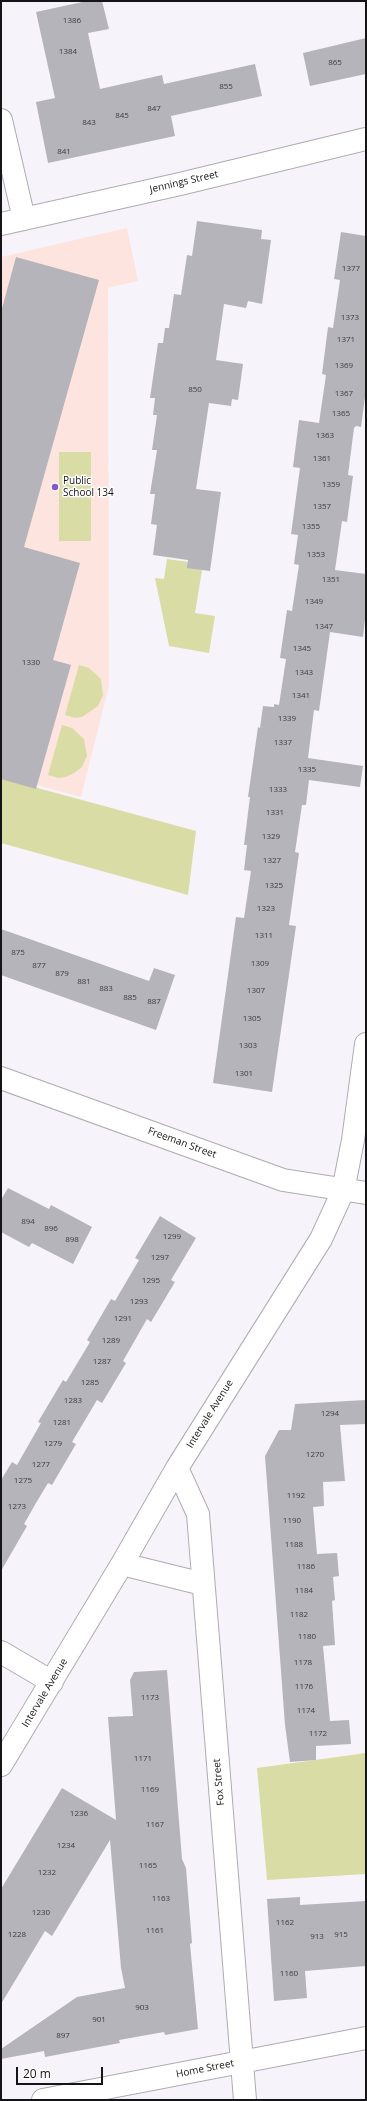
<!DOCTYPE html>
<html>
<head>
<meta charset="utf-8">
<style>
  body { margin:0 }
  #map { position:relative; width:367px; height:2101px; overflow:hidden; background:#f7f3fa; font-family:"Open Sans",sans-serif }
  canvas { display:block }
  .frame { position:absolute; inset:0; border:2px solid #151416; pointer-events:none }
  .scale { position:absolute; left:16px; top:2067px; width:87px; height:18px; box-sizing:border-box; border:2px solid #151416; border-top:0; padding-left:5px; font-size:12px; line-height:14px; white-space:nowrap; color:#151416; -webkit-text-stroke:3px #fff; paint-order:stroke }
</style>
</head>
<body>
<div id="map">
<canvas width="367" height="2101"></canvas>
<div class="frame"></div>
<div class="scale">20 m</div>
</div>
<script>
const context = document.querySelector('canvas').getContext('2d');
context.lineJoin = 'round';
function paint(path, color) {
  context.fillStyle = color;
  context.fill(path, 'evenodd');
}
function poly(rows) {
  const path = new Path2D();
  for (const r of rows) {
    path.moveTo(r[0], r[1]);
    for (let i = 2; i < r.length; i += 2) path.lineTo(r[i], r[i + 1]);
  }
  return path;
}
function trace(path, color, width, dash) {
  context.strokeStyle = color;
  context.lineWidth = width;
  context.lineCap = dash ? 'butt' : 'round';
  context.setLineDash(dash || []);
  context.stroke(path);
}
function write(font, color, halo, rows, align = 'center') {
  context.font = font + ' "Open Sans",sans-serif';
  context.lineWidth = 3;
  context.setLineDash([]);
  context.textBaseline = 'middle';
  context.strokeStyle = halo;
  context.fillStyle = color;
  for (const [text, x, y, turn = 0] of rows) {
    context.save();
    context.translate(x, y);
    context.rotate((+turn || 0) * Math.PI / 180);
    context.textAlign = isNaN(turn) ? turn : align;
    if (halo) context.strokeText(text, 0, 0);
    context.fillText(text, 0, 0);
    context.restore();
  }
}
paint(poly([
  [127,228,138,281,108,288,109,686,81,797,37,785,1,779,1,257]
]), '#fee4de');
paint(poly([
  [59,452,91,452,91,541,59,541],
  [167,559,203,564,195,613,215,616,209,653,169,646,155,578,164,579],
  [79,665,89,668,101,679,103,695,98,706,82,717,75,718,65,715],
  [62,725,72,728,84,739,87,756,82,767,74,773,66,777,58,778,48,775],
  [1,778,196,831,188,895,1,843],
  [366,1753,366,1874,267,1880,257,1768]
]), '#d9dca4');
paint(poly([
  [87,1,102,1,109,29,88,33,100,89,162,75,164,84,255,64,262,96,171,116,175,136,48,163,36,102,55,98,36,12],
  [366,38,366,74,310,86,303,53],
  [197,221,262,230,261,239,271,240,262,304,248,301,246,308,224,304,216,360,243,364,238,400,232,399,231,406,209,403,196,489,221,492,210,571,187,568,188,560,153,555,157,525,151,524,155,494,150,494,157,450,152,450,157,415,153,415,155,398,150,398,158,343,163,343,165,328,169,328,174,294,181,295,187,255,192,256],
  [341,232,366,236,366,390,361,427,356,426,354,428,348,475,353,476,347,522,342,521,335,570,366,574,366,610,363,637,330,632,319,711,314,710,308,758,363,766,360,787,309,780,306,805,302,805,295,852,299,853,289,925,296,926,272,1092,213,1083,236,917,244,918,251,871,244,870,247,845,244,845,250,797,248,797,258,727,260,728,263,706,274,707,274,704,279,705,286,659,280,658,287,610,292,611,299,565,294,564,298,535,291,534,300,468,293,467,299,420,319,423,326,375,322,374,328,327,333,328,340,280,334,279],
  [16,257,99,280,24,547,80,563,53,660,71,665,36,789,1,779,1,312],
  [1,929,149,981,154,968,175,975,156,1030,1,975],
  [8,1188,49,1209,51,1205,92,1227,73,1264,32,1243,29,1247,1,1232,1,1200],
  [160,1216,196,1238,171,1280,175,1282,151,1322,147,1319,123,1361,126,1363,102,1403,97,1400,72,1442,76,1444,52,1485,48,1483,36,1503,24,1524,27,1526,1,1571,1,1480,12,1462,17,1465,41,1423,38,1422,63,1380,66,1382,90,1342,87,1340,111,1299,115,1301,139,1260,135,1258],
  [366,1400,366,1424,340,1425,345,1481,323,1482,324,1506,313,1507,317,1554,337,1553,339,1576,333,1577,335,1600,332,1601,335,1645,323,1646,330,1721,349,1720,351,1744,316,1746,316,1760,290,1762,285,1725,265,1456,279,1430,291,1430,295,1404],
  [167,1670,182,1859,186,1868,192,1943,190,1944,198,2029,165,2035,164,2032,119,2040,120,2043,45,2057,44,2051,1,2059,1,2049,77,1997,125,1988,121,1968,110,1840,52,1936,45,1931,1,2004,1,1889,62,1788,116,1820,108,1717,133,1716,130,1680,134,1672],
  [300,1897,300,1905,366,1901,366,1966,305,1971,307,1998,274,2001,267,1899]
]), '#b5b4bb');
const minor = poly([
  [1,120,24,219],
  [1,224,180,184,366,139],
  [1,1078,283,1180,366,1193],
  [177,1468,198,1514,245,2100],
  [122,1564,203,1584],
  [1,1652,52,1682],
  [1,1765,122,1564,177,1468,321,1239,343,1191,353,1140,366,1044],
  [43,2100,366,2038]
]);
trace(minor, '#aeabb1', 24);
trace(minor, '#fff', 22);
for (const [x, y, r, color] of [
  [55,487,4,"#8e54cb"]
]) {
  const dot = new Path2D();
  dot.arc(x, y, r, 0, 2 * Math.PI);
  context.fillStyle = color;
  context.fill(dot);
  trace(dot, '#fff', 1.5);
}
write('8px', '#3d3c3f', null, [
  ["1386",72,21],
  ["1384",68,52],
  ["865",335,63],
  ["855",226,87],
  ["847",154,109],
  ["845",122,116],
  ["843",89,123],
  ["841",64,152],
  ["1377",351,269],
  ["1373",350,318],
  ["1371",346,340],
  ["1369",344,366],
  ["850",195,390],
  ["1367",344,394],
  ["1365",341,414],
  ["1363",325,436],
  ["1361",322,459],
  ["1359",331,485],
  ["1357",322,507],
  ["1355",311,527],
  ["1353",316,555],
  ["1351",331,580],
  ["1349",314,602],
  ["1347",324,627],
  ["1345",302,649],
  ["1330",31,663],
  ["1343",304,673],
  ["1341",301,696],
  ["1339",287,719],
  ["1337",283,743],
  ["1335",307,770],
  ["1333",278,790],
  ["1331",275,813],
  ["1329",271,837],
  ["1327",272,861],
  ["1325",274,886],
  ["1323",266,909],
  ["1311",264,936],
  ["875",18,953],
  ["1309",260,964],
  ["877",39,966],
  ["879",62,974],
  ["881",84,982],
  ["883",106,989],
  ["1307",256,991],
  ["885",130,998],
  ["887",154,1002],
  ["1305",252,1019],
  ["1303",248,1046],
  ["1301",244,1074],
  ["894",28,1222],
  ["896",51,1229],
  ["1299",172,1237],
  ["898",72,1240],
  ["1297",160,1258],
  ["1295",151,1281],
  ["1293",139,1302],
  ["1291",123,1319],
  ["1289",111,1341],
  ["1287",102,1362],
  ["1285",90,1383],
  ["1283",73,1401],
  ["1294",330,1414],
  ["1281",62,1423],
  ["1279",53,1444],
  ["1270",315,1455],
  ["1277",41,1465],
  ["1275",23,1481],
  ["1192",296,1496],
  ["1273",17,1507],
  ["1190",292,1521],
  ["1188",294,1545],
  ["1186",306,1567],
  ["1184",304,1591],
  ["1182",299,1615],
  ["1180",307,1637],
  ["1178",303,1663],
  ["1176",304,1687],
  ["1173",150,1698],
  ["1174",306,1711],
  ["1172",318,1734],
  ["1171",143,1759],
  ["1169",150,1790],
  ["1236",79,1814],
  ["1167",155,1825],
  ["1234",66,1846],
  ["1165",148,1866],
  ["1232",47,1873],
  ["1163",161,1899],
  ["1230",41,1913],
  ["1162",285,1923],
  ["1161",155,1931],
  ["1228",17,1935],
  ["915",341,1935],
  ["913",317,1937],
  ["1160",289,1974],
  ["903",142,2008],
  ["901",99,2020],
  ["897",63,2036]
]);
write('10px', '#151416', '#fff', [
  ["Jennings Street",184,182,-13],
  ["Freeman Street",182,1143,20],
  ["Intervale Avenue",210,1414,-58],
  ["Intervale Avenue",45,1693,-59],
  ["Fox Street",219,1782,-95],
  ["Home Street",205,2069,-11]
]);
write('10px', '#151416', '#fff', [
  ["Public",63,481],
  ["School 134",63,493]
], 'left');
</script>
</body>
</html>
